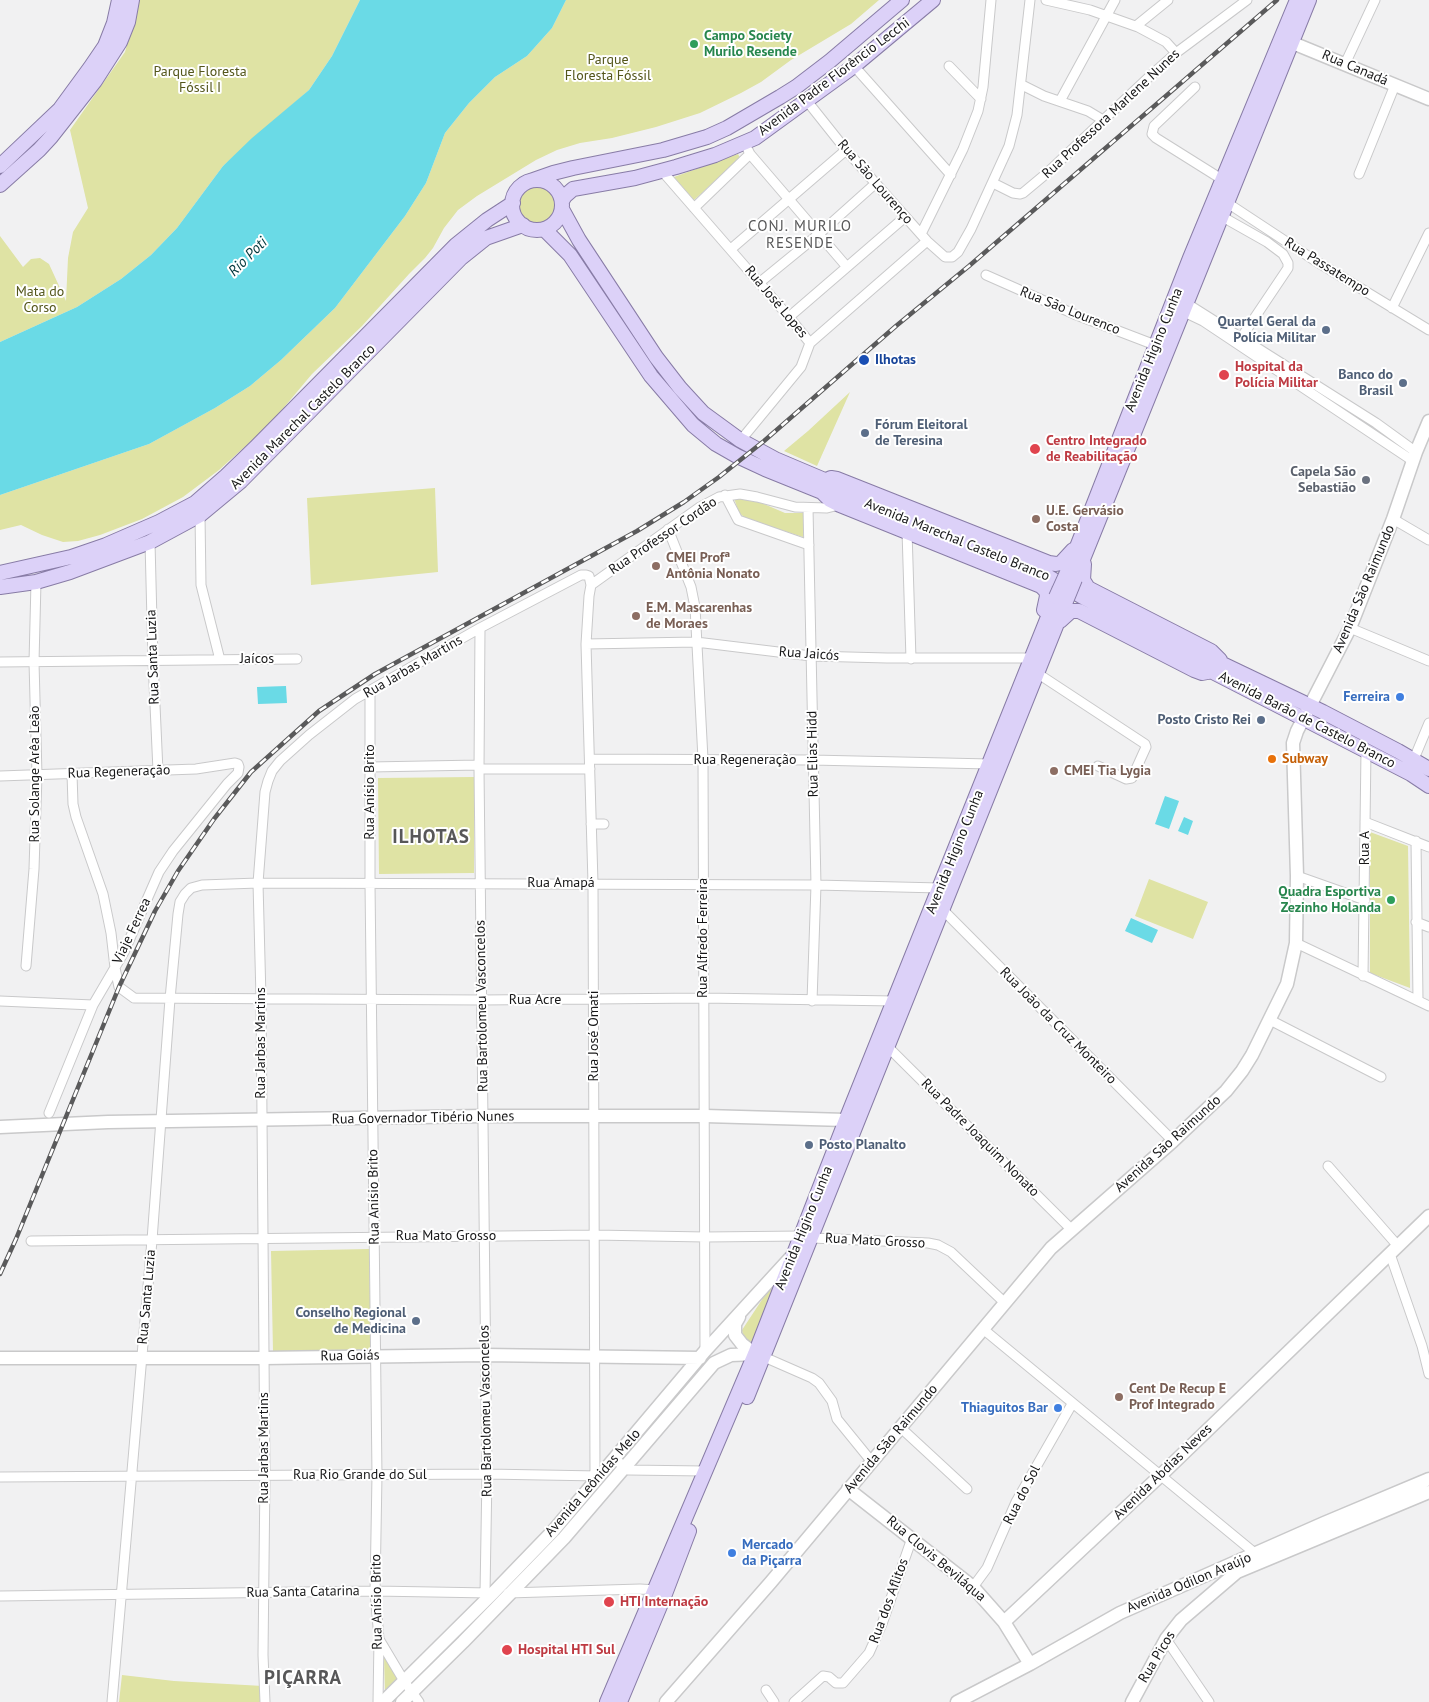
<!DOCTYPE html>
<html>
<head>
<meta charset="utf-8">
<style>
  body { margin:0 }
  canvas { display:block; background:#f1f1f2 }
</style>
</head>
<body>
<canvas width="1429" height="1702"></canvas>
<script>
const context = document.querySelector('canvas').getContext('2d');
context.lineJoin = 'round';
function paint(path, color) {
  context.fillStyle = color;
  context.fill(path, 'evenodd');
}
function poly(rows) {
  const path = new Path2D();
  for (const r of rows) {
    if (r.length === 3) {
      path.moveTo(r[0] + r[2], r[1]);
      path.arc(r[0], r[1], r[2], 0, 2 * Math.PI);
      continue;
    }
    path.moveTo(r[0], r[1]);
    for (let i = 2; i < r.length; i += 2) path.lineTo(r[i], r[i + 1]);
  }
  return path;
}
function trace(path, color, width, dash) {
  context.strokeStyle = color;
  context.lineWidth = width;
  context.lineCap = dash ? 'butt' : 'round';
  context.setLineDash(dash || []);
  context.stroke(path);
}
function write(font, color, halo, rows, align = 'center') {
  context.font = font + ' "PT Sans",sans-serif';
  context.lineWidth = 4;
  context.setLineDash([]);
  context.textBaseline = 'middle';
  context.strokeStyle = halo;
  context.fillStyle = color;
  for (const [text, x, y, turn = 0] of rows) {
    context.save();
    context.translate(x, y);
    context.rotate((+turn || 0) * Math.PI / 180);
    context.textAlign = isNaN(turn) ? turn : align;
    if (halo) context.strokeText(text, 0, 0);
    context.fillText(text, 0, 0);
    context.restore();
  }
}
paint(poly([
  [139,0,360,0,332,56,309,90,223,166,177,228,151,255,121,279,77,307,0,342,0,236,23,267,31,259,40,258,49,264,66,301,68,258,73,232,88,208,70,130,125,52],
  [566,0,879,0,851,24,791,60,761,82,741,93,700,113,656,127,612,138,580,143,557,150,536,160,477,196,458,210,444,228,433,248,425,258,409,274,362,326,312,374,270,424,219,470,183,497,142,519,100,535,78,541,63,542,42,535,21,525,0,530,0,495,149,444,215,408,250,386,281,360,335,308,405,216,426,183,445,133,469,103,495,77,527,56,552,28],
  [738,154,740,158,694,200,674,177],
  [538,205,20],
  [850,392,817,466,784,451,808,431],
  [435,488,438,572,311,585,307,498],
  [740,497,757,501,785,513,805,513,803,537,747,519,739,513,734,498],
  [474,777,474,873,379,874,378,778],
  [1370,832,1408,846,1410,988,1370,973],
  [1149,879,1208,902,1193,939,1135,916],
  [369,1249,371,1350,273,1352,271,1251],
  [773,1283,776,1283,753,1345,748,1343,743,1336,742,1330],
  [384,1657,402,1681,385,1694],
  [122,1675,174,1681,263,1686,263,1702,119,1702]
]), '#dfe3a4');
paint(poly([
  [360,0,566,0,552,28,527,56,495,77,469,103,445,133,426,183,405,216,335,308,281,360,250,386,215,408,149,444,0,495,0,342,77,307,121,279,151,255,177,228,223,166,252,138,309,90,332,56],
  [286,686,287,703,258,704,257,687],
  [1165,796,1179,801,1169,829,1155,824],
  [1184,817,1193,821,1188,835,1178,831],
  [1131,918,1158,930,1152,943,1125,931]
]), '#6adae6');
const street = poly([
  [1046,0,1090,10,1138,27,1166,42,1176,53],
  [1136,26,1168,0],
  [1345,64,1375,0],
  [854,66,951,175],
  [949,66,981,99],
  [1022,85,1044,96,1088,111,1103,120],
  [1195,87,1154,126,1152,134,1156,138,1223,180],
  [807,101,846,150,927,241,945,257,952,257,958,252,971,229,1009,146,1017,115,1030,0],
  [1060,101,1115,0],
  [750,154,847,267],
  [662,171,789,317,810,343],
  [1359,174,1395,85],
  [993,183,1013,193,1020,194,1023,193,1047,173,1149,77,1176,53,1247,0],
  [1226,202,1314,260,1429,330],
  [694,208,750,154,748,150],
  [1221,216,1267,242,1283,254,1288,263,1288,268,1239,341],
  [921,234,963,149,978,111,983,87,991,0],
  [731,249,846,150],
  [986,275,1074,314,1155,345],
  [759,283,819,234,876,183],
  [1186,303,1376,423,1416,452],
  [1392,308,1429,233],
  [1182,311,1203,321,1413,461],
  [789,317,905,217],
  [745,435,801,367,810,343,927,241],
  [725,495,738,520,809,545],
  [808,508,816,885,812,1001],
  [200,515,201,585,219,656,217,659],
  [1393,519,1429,540],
  [668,529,691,587,695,607,703,759,705,1351],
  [907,531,911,659],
  [150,542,153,661,158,771],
  [480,628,479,769,487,1474,485,1593],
  [1350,628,1429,661],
  [586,644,696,642,811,656,887,658,1032,658],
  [0,662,297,659],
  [1037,673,1145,744,1146,747,1132,778,1126,779,1098,766],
  [370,692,370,884,377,1475,375,1591,379,1639,378,1702],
  [590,759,812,760,990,764],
  [1414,759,1429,723],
  [370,767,479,765],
  [479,769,590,769],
  [72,774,73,804,76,817,103,894,111,933,115,968,119,987,134,998,482,1000,703,998,895,1001],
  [0,776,196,769,235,763,238,764,239,767,238,773,227,784,173,851,159,872,124,952,93,1005,49,1113],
  [1365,822,1429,847],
  [591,824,604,824],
  [1416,841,1418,1000],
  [1297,876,1365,900],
  [943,910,1173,1141],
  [1416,922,1429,927],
  [1296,943,1429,1006],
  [26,966,34,869,37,775,34,662,36,582],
  [1363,976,1366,750],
  [0,1001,93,1005],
  [1270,1020,1381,1077],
  [887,1046,1072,1230],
  [1328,1166,1398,1246],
  [812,1238,928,1243,938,1245,951,1252,1005,1303],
  [31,1241,594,1235,705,1237,802,1236],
  [1390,1254,1422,1346,1429,1374],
  [983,1329,1251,1550,1256,1558],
  [764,1357,812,1378,819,1383,832,1401,837,1419,872,1462],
  [901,1428,967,1489],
  [615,1459,628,1470,704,1471],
  [595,1476,593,883,586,644,589,596,591,585,700,507,719,497,740,494,757,497,795,507,827,508,839,505],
  [0,1477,487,1474,599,1476],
  [973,1587,987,1568,1016,1502,1072,1404],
  [508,1593,640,1589,657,1590],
  [0,1596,375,1591,490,1593],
  [379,1639,404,1681,419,1702],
  [1166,1639,1209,1702],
  [766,1690,774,1702],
  [112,1702,152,1240,170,999,178,914,180,902,185,894,191,888,202,885,258,883,816,885,940,888],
  [265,1702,263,1655,265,1475,261,998,258,883,265,792,268,781,272,771,280,761,309,735,355,699,480,628,581,575,586,575,589,576,591,585],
  [794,1702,823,1676,829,1677,836,1683,843,1683,869,1653,882,1624,912,1538]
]);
const secondary = poly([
  [1283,39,1429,99],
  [0,1127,108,1122,483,1116,705,1116,846,1120],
  [739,1317,735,1324,735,1335,742,1344,755,1354],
  [0,1358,263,1358,485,1355,700,1358],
  [848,1489,973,1587,1004,1622,1030,1664],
  [1004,1622,1161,1475,1429,1216],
  [383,1702,493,1593,553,1531,705,1351,791,1257],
  [402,1702,463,1642,564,1538,714,1363,731,1355,755,1354,763,1357],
  [666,1702,771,1582,1051,1248,1173,1141,1226,1091,1242,1071,1252,1055,1287,984,1296,943,1297,876,1293,743,1297,731,1350,628,1393,519,1416,452,1429,421],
  [957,1702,1030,1664,1120,1613,1324,1523,1429,1479],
  [1132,1702,1166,1639,1181,1620,1237,1572,1429,1492]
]);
const primary = poly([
  [0,166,60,109,90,68,105,46,114,23,119,0],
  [533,180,553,173,573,168,663,150,707,137,727,128,780,97,796,87,830,61,902,0],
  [537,205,25],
  [0,185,39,150,51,137,95,81,120,42,128,22,132,0],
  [562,201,565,196,573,189,635,178,676,167,715,155,755,138,854,66,933,0],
  [562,209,579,240,656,357,680,388,703,413,740,440,775,459,827,481,844,494],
  [544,229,570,255,651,376,693,425,716,444,737,456,765,469,822,492,844,494,1032,567,1081,596,1200,659],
  [827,480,831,478,837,479,1049,563,1056,564,1061,563,1073,550],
  [822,492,830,500,840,505,1041,586,1046,591,1047,596,1044,610],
  [1084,564,1083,580,1088,588,1211,651,1220,660],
  [0,573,71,557,106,545,159,522,195,503,226,476,257,446,456,245,487,220,513,203],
  [1066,575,1190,258,1297,0],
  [1075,579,1309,0],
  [0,587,36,582,70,572,150,542,200,515,241,481,461,258,486,238,523,225],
  [1060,621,1071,611,1079,611,1194,670,1202,673,1213,671],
  [1200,659,1205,668,1411,774,1429,786],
  [1200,659,1210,658,1323,712,1398,751,1429,769],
  [747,1397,1066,601],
  [607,1702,755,1354,846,1120,1056,597],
  [620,1702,665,1594,689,1531]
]);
trace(street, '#c9c9ca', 11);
trace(secondary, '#c9c9ca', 15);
trace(primary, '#887ca6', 16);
trace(street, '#fff', 9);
trace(secondary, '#fff', 12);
trace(primary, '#dcd1f8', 14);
const rail = poly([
  [0,1274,16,1239,119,987,155,911,178,871,214,819,251,772,319,711,375,674,637,531,684,502,719,477,764,441,896,326,969,266,1277,0]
]);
trace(rail, '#5a5a5b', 4.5);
trace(rail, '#fff', 2.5, [8]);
const primaryBridge = poly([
  [1056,597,1066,575],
  [1066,601,1075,579]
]);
trace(primaryBridge, '#887ca6', 16, []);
trace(primaryBridge, '#dcd1f8', 14);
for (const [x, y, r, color] of [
  [694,44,5,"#2e9e5b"],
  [1326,330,5,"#5c6f8a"],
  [864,360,6,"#1a4fb4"],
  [1224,375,6,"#e0444e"],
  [1403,383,5,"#5c6f8a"],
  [865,433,5,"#5c6f8a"],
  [1035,449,6,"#e0444e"],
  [1366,480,5,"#6b7280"],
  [1036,519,5,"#8d6e63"],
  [656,566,5,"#8d6e63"],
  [636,616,5,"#8d6e63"],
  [1400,697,5,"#3f7fe0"],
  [1261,720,5,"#5c6f8a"],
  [1272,759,5,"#e8710a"],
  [1054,771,5,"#8d6e63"],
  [1391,900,5,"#2e9e5b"],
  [809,1145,5,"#5c6f8a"],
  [416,1321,5,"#5c6f8a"],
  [1119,1397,5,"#8d6e63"],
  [1058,1408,5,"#3f7fe0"],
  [732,1553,5,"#3f7fe0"],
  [609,1602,6,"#e0444e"],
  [507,1650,6,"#e0444e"]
]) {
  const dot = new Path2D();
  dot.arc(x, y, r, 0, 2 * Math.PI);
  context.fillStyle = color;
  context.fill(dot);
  trace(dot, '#fff', 2);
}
write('bold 14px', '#27864d', '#fff', [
  ["Campo Society",704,36],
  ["Murilo Resende",704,52],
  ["Quadra Esportiva",1381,892,"right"],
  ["Zezinho Holanda",1381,908,"right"]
], 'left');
write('14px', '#54561b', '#fff', [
  ["Parque",608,60],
  ["Floresta Fóssil",608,76],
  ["Parque Floresta",200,72],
  ["Fóssil I",200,88],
  ["Mata do",40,292],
  ["Corso",40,308]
]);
write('14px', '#171718', '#fff', [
  ["Rua Canadá",1355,68,23],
  ["Avenida Padre Florêncio Lecchi",834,77,-37],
  ["Rua Professora Marlene Nunes",1111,114,-43],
  ["Rua São Lourenço",875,182,49],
  ["Rua Passatempo",1327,267,32],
  ["Rua José Lopes",776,302,50],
  ["Rua São Lourenco",1070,311,22],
  ["Avenida Higino Cunha",1154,350,-68],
  ["Avenida Marechal Castelo Branco",303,417,-45],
  ["Rua Professor Cordão",663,536,-34],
  ["Avenida Marechal Castelo Branco",957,540,22],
  ["Avenida São Raimundo",1364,589,-67],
  ["Rua Jaicós",809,654,4],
  ["Rua Santa Luzia",153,657,-92],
  ["Jaícos",257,659],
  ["Rua Jarbas Martins",413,667,-30],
  ["Avenida Barão de Castelo Branco",1307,720,27],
  ["Rua Elias Hidd",813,754,-91],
  ["Rua Regeneração",745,760],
  ["Rua Regeneração",119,772,-2],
  ["Rua Solange Arêa Leão",35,774,-90],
  ["Rua Anísio Brito",370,792,-90],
  ["Rua A",1365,848,-90],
  ["Avenida Higino Cunha",955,852,-68],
  ["Rua Amapá",561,883],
  ["Viaje Ferrea",132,931,-65],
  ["Rua Alfredo Ferreira",703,938,-90],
  ["Rua Acre",535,1000],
  ["Rua Bartolomeu Vasconcelos",482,1006,-91],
  ["Rua João da Cruz Monteiro",1058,1026,45],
  ["Rua José Omati",594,1036,-90],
  ["Rua Jarbas Martins",261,1043,-90],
  ["Rua Governador Tibério Nunes",423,1118,-1],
  ["Rua Padre Joaquim Nonato",980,1138,45],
  ["Avenida São Raimundo",1168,1144,-42],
  ["Rua Anísio Brito",374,1197,-91],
  ["Avenida Higino Cunha",804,1228,-68],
  ["Rua Mato Grosso",446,1236],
  ["Rua Mato Grosso",875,1241,3],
  ["Rua Santa Luzia",147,1297,-85],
  ["Rua Goiás",350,1356,-1],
  ["Rua Bartolomeu Vasconcelos",486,1411,-91],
  ["Avenida São Raimundo",891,1439,-50],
  ["Rua Jarbas Martins",264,1448,-90],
  ["Avenida Abdias Neves",1163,1472,-44],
  ["Rua Rio Grande do Sul",360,1475],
  ["Avenida Leônidas Melo",593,1483,-49],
  ["Rua do Sol",1022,1495,-63],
  ["Rua Clovis Beviláqua",936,1559,40],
  ["Avenida Odilon Araújo",1189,1583,-23],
  ["Rua Santa Catarina",303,1592,-1],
  ["Rua dos Aflitos",889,1601,-70],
  ["Rua Anísio Brito",377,1602,-91],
  ["Rua Picos",1157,1657,-59]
]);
write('bold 14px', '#4e5e75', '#fff', [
  ["Quartel Geral da",1316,322],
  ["Polícia Militar",1316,338],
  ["Banco do",1393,375],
  ["Brasil",1393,391],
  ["Fórum Eleitoral",875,425,"left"],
  ["de Teresina",875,441,"left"],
  ["Posto Cristo Rei",1251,720],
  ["Posto Planalto",819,1145,"left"],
  ["Conselho Regional",406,1313],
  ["de Medicina",406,1329]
], 'right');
write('bold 14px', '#164399', '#fff', [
  ["Ilhotas",875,360]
], 'left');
write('bold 14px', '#be3a42', '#fff', [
  ["Hospital da",1235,367],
  ["Polícia Militar",1235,383],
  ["Centro Integrado",1046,441],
  ["de Reabilitação",1046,457],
  ["HTI Internação",620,1602],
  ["Hospital HTI Sul",518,1650]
], 'left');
write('bold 14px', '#5b616d', '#fff', [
  ["Capela São",1356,472],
  ["Sebastião",1356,488]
], 'right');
write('bold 14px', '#785e54', '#fff', [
  ["U.E. Gervásio",1046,511],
  ["Costa",1046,527],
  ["CMEI Profª",666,558],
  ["Antônia Nonato",666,574],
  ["E.M. Mascarenhas",646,608],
  ["de Moraes",646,624],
  ["CMEI Tia Lygia",1064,771],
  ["Cent De Recup E",1129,1389],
  ["Prof Integrado",1129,1405]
], 'left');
write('bold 14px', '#366cbe', '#fff', [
  ["Ferreira",1390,697],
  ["Thiaguitos Bar",1048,1408],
  ["Mercado",742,1545,"left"],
  ["da Piçarra",742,1561,"left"]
], 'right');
write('bold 14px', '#c56008', '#fff', [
  ["Subway",1282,759]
], 'left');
context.letterSpacing = '1px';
write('15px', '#575758', '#fff', [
  ["CONJ. MURILO",800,227],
  ["RESENDE",800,244]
]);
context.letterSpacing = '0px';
write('italic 15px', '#00373c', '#fff', [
  ["Rio Poti",248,257,-45]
]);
context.letterSpacing = '1px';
write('bold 19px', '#575758', '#fff', [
  ["ILHOTAS",431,838],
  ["PIÇARRA",303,1679]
]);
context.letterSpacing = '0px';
</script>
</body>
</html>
